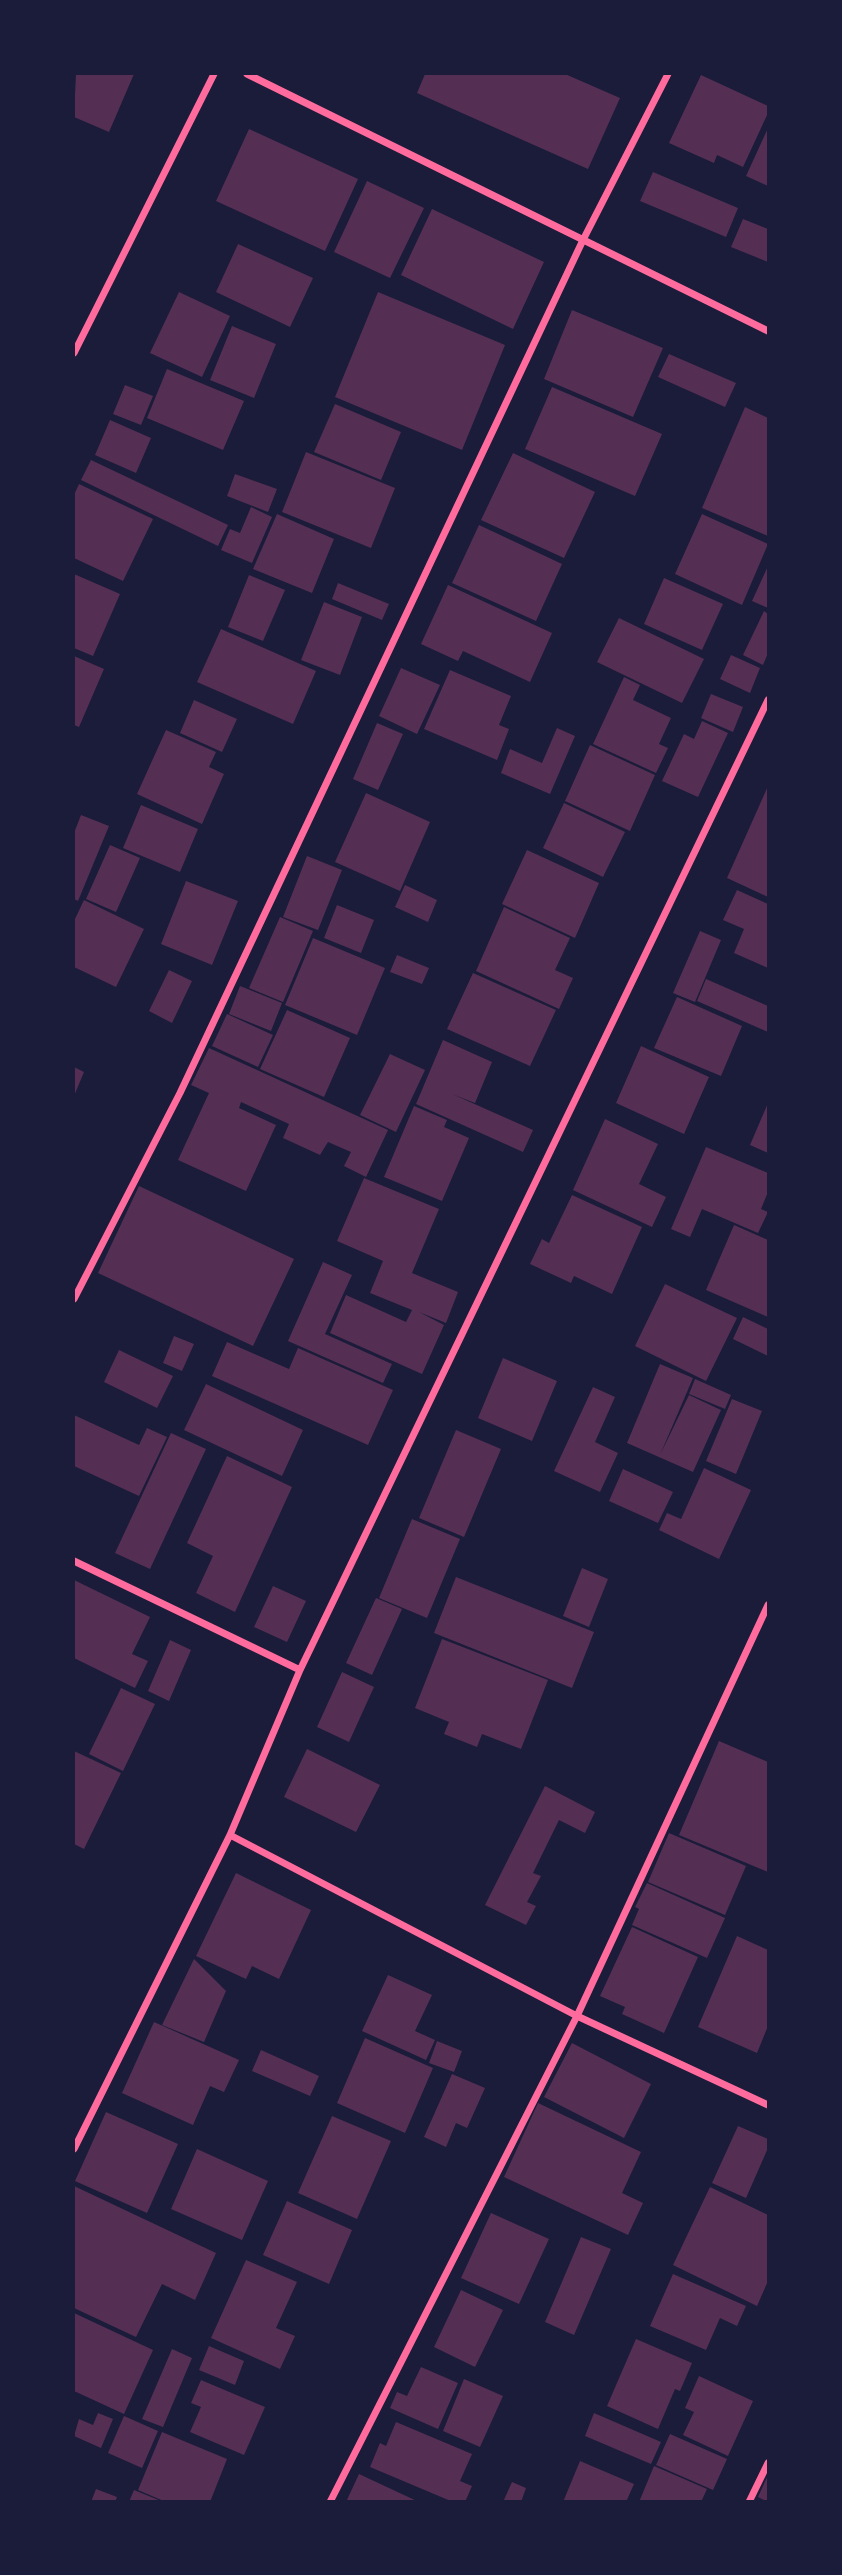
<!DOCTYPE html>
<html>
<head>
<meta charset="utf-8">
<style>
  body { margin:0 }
  #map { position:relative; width:842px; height:2575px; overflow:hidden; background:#1b1b3a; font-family:"Source Serif 4",serif }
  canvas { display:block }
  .frame { position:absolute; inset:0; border:75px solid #1b1b3a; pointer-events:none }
</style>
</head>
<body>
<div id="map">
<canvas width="842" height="2575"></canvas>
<div class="frame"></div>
</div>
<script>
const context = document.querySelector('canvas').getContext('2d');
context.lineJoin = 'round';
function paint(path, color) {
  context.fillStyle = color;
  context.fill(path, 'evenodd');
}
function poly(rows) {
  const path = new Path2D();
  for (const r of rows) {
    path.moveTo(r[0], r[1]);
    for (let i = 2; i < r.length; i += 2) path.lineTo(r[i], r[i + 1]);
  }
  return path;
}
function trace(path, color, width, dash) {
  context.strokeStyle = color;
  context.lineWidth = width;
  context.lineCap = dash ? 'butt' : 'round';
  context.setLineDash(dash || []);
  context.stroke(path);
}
paint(poly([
  [76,74,134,74,109,132,74,117],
  [425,74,565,74,620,98,588,169,417,93],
  [701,75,768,106,768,113,743,167,717,155,714,163,669,143],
  [768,128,768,186,746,176],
  [249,129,358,179,325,251,216,201],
  [653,172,738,208,726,237,640,201],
  [367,181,424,208,390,278,334,252],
  [432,209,544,262,513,329,401,275],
  [743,219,768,229,768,262,731,247],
  [238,244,313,278,290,327,216,292],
  [179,292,230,316,202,377,150,353],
  [378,292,505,345,462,450,335,397],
  [572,310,663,348,633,417,544,379],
  [232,326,276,344,254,398,210,380],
  [669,354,736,383,725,407,658,377],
  [167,369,244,401,223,450,147,418],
  [125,385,153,396,141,425,113,414],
  [552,387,662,434,635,496,525,449],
  [335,404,401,432,381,480,314,452],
  [745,407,768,418,768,536,702,508],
  [110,420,151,438,136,473,95,455],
  [306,452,395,488,371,548,282,512],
  [513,453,595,492,564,558,481,520],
  [91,460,228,525,218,546,81,480],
  [235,474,277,489,268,512,227,496],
  [79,484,153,519,123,581,74,558,74,495],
  [251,507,272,517,252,563,221,550,230,529,240,533],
  [277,514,334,539,312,593,253,569],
  [702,514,768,544,742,605,675,574],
  [479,525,562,564,536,621,452,583],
  [768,566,768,608,752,601],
  [74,574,120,594,93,656,74,648],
  [249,575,285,590,263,641,228,627],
  [664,578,723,604,702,650,644,624],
  [338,583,389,604,382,620,332,599],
  [448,585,552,633,530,682,463,651,458,661,421,644],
  [324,602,362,617,340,675,301,660],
  [764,611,768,614,768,653,763,665,743,655],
  [619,618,704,659,682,703,597,662],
  [221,629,316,671,293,724,197,682],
  [731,655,760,668,750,693,720,679],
  [74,656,104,669,79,727,74,725],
  [401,668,440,685,417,734,379,716],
  [450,670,511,696,499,725,509,729,497,760,424,729],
  [624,677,640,685,633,700,671,718,659,744,668,748,656,773,593,744],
  [711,694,743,707,733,732,701,718],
  [194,700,237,719,222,752,180,733],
  [702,721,728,733,698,797,662,781,684,734,694,739],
  [377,723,403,734,378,790,353,779],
  [557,728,575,736,550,794,501,773,510,749,542,763],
  [166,730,216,752,209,767,224,774,202,824,137,794],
  [590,745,655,775,630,831,565,801],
  [768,786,768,897,727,878],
  [366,793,430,822,400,891,335,862],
  [564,803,625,832,603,877,543,848],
  [141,805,198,829,180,872,123,848],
  [81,815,109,826,78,901,74,899,74,833],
  [110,845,140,858,116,912,86,899],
  [527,850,599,883,575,938,502,904],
  [307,856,342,870,318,930,283,917],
  [186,881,238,901,212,965,161,944],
  [405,885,437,900,428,922,395,907],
  [737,890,768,904,768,968,734,953,744,929,723,920],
  [84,900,144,929,116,987,74,967,74,921],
  [337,905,374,920,361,953,324,938],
  [504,907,570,938,555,970,573,978,559,1009,476,971],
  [280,917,313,931,283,1002,249,988],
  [700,931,721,940,695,1002,673,993],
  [313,938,385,968,357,1035,285,1005],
  [397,955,429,968,422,984,390,972],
  [169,970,192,981,172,1023,149,1011],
  [473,973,556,1010,530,1066,447,1029],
  [706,979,768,1006,768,1032,697,1001],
  [240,986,282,1003,271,1031,229,1014],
  [677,997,742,1026,721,1076,654,1048],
  [287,1010,350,1038,324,1097,260,1069],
  [227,1014,273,1035,258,1067,212,1046],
  [443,1040,492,1062,475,1103,452,1094,533,1130,523,1152,416,1104],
  [641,1046,709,1077,684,1134,616,1103],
  [209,1048,388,1130,366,1177,344,1166,351,1152,328,1142,320,1155,283,1138,289,1124,241,1102,239,1108,276,1125,246,1191,178,1160,209,1093,191,1085],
  [390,1054,425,1070,396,1132,360,1115],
  [74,1067,84,1072,74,1096],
  [768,1103,768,1153,750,1145],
  [414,1106,447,1120,444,1127,469,1138,442,1201,384,1177],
  [605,1119,658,1144,639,1184,666,1197,652,1227,573,1190],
  [706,1147,768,1173,768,1192,761,1209,768,1212,758,1233,702,1209,690,1237,671,1229],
  [364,1178,439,1209,412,1273,458,1292,446,1323,419,1312,444,1325,422,1374,330,1333,346,1295,406,1322,412,1310,370,1293,383,1261,337,1241],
  [139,1186,294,1259,253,1346,98,1273],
  [572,1195,642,1227,612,1294,574,1276,571,1283,530,1264,542,1239,549,1243],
  [734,1225,768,1240,768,1317,706,1290],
  [323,1262,352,1275,325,1334,392,1364,383,1383,288,1341],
  [665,1284,737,1318,706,1381,635,1346],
  [743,1317,768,1329,768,1356,733,1339],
  [174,1336,194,1344,182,1371,163,1363],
  [227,1342,289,1369,298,1348,393,1390,368,1445,212,1376],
  [119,1350,173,1376,157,1408,104,1382],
  [503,1358,557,1381,532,1441,478,1418],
  [660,1364,693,1378,660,1455,689,1395,721,1410,693,1472,627,1443],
  [695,1379,731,1395,725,1409,689,1394],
  [206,1384,303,1430,282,1476,184,1430],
  [593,1387,615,1397,595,1442,618,1453,600,1492,554,1471],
  [732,1399,762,1411,736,1474,706,1461],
  [74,1415,139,1445,147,1428,167,1437,139,1496,74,1466],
  [456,1430,501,1449,464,1537,419,1518],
  [171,1433,206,1449,150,1569,115,1553],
  [227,1456,292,1487,235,1612,196,1593,213,1556,187,1543],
  [704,1468,751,1490,719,1559,659,1530,667,1513,681,1519],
  [623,1469,673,1492,658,1523,609,1501],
  [412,1519,460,1539,427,1618,379,1598],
  [582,1568,608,1579,589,1627,563,1616],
  [456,1577,594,1632,572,1688,434,1633],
  [74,1580,150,1617,132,1654,148,1661,135,1688,74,1658],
  [273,1586,306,1601,287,1642,254,1627],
  [376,1598,402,1609,372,1675,346,1663],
  [442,1639,548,1680,521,1749,482,1734,477,1747,444,1734,449,1722,415,1708],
  [170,1640,191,1650,169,1701,148,1691],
  [342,1672,374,1687,349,1742,317,1727],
  [121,1688,155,1704,123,1771,89,1754],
  [719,1741,768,1762,768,1872,679,1835],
  [307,1749,380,1785,356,1832,284,1797],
  [74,1751,121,1773,84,1849,74,1844],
  [545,1786,595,1812,585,1833,559,1820,533,1873,541,1876,527,1902,536,1906,526,1925,485,1905],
  [669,1833,746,1866,725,1915,648,1882],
  [236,1873,311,1910,279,1979,252,1966,246,1979,196,1956],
  [647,1883,725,1918,707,1958,632,1925,639,1909,635,1907],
  [632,1927,698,1957,664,2033,622,2014,625,2007,600,1996],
  [737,1936,768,1950,768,2026,757,2053,698,2027],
  [194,1959,226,1991,204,2042,162,2025],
  [388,1975,432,1995,415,2031,435,2040,426,2060,362,2031],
  [154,2022,239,2060,224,2092,210,2086,193,2125,122,2093],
  [365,2038,433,2068,405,2133,337,2103],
  [437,2041,462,2051,454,2072,429,2063],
  [572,2043,651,2084,624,2138,544,2097],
  [261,2050,319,2076,310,2096,252,2071],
  [452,2074,485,2088,467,2128,456,2123,446,2147,424,2137],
  [538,2103,641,2152,622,2193,643,2203,628,2235,504,2177],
  [106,2112,178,2144,147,2213,75,2181],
  [332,2116,391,2141,357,2219,298,2193],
  [738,2126,768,2139,768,2148,746,2198,712,2183],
  [197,2149,268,2181,242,2240,171,2209],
  [74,2186,216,2253,195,2300,162,2284,136,2337,74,2308],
  [710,2187,768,2215,768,2281,757,2306,673,2265],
  [287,2201,352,2230,329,2284,263,2255],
  [491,2213,549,2239,519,2304,461,2278],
  [581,2237,611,2249,574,2335,545,2322],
  [246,2260,297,2282,276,2328,295,2336,280,2369,211,2338],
  [673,2274,746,2306,737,2326,720,2318,706,2350,650,2326],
  [461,2290,503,2310,475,2367,434,2347],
  [74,2313,153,2350,124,2414,74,2391],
  [636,2339,692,2363,680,2391,675,2389,658,2429,607,2406],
  [209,2346,244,2361,235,2385,199,2370],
  [172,2349,192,2358,163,2427,142,2419],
  [421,2367,458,2383,438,2429,390,2408,397,2392,407,2396],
  [699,2376,753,2401,728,2456,683,2435,694,2412,685,2408],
  [464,2379,503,2396,480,2447,443,2431],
  [201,2380,265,2407,244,2455,190,2432,201,2407,191,2403],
  [98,2413,113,2419,101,2448,74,2436,79,2419,93,2425],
  [594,2413,661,2442,651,2464,585,2436],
  [124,2416,158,2431,142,2468,108,2453],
  [396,2422,472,2454,460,2481,472,2486,465,2502,453,2502,370,2467,380,2443,386,2446],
  [162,2432,227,2459,210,2502,166,2502,138,2490],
  [670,2434,727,2459,713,2490,656,2465],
  [580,2461,634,2484,626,2502,563,2502],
  [654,2466,707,2489,701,2502,639,2502],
  [359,2474,419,2502,346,2502],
  [768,2475,768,2502,758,2497],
  [512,2482,526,2488,521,2502,503,2502],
  [96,2489,117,2497,115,2502,91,2502],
  [134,2490,161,2501,161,2502,129,2502]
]), '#542f53');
trace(poly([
  [247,74,768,331],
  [74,353,214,74],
  [74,1299,180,1093,583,240,668,74],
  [74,1561,300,1670],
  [230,1835,577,2016,768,2105],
  [74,2149,230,1835,300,1670,768,700],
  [330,2502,577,2016,768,1605],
  [749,2502,768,2463]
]), '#ff6b9d', 7);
</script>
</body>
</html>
